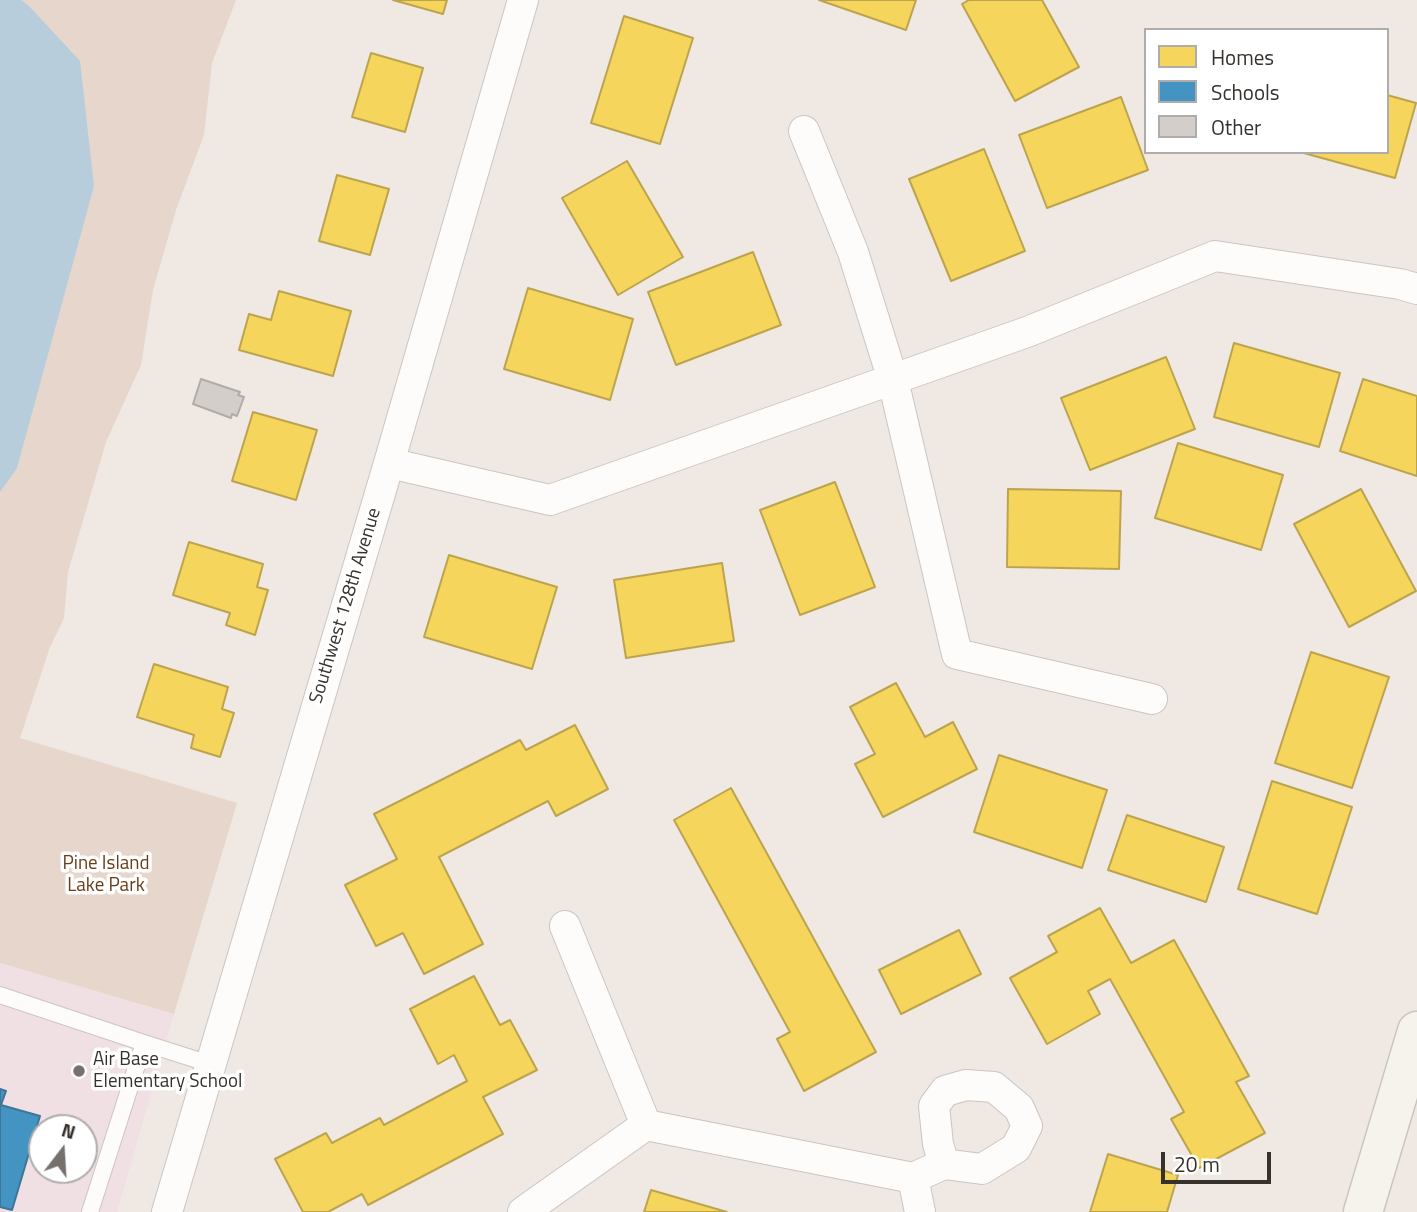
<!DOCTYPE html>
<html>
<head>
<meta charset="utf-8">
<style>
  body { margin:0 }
  #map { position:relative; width:1417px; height:1212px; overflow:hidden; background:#f0e8e3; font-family:"Titillium Web",sans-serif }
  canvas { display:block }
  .legend { position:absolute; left:1144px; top:28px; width:245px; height:126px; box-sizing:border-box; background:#fff; border:2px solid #afadab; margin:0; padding:9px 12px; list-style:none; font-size:21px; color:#36312d }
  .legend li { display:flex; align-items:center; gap:14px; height:35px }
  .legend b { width:35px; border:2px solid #afadab }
  .north { position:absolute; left:28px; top:1114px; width:70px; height:70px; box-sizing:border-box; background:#fff; border:2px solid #afadab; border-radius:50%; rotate:17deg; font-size:19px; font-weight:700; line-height:28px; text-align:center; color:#36312d }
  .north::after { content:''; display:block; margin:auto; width:24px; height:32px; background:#77716d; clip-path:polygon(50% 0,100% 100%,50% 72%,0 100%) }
  .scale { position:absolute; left:1161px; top:1152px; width:110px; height:32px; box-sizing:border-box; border:4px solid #36312d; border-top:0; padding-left:9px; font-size:21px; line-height:24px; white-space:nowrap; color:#36312d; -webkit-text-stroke:5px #fff; paint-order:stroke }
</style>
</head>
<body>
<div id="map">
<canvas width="1417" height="1212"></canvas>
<ul class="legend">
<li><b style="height:19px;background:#f6d55c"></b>Homes</li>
<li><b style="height:19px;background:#4393c3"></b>Schools</li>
<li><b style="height:19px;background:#d4ceca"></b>Other</li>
</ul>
<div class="north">N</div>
<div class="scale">20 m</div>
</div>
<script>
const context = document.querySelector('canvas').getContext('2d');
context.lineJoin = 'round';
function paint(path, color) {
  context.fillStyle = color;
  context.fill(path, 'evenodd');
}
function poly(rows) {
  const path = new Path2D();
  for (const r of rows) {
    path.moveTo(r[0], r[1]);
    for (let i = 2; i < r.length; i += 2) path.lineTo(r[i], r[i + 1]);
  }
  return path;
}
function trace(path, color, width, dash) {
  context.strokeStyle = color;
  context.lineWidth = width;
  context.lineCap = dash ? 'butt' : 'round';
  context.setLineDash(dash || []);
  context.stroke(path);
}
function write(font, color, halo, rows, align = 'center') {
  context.font = font + ' "Titillium Web",sans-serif';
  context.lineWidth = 7;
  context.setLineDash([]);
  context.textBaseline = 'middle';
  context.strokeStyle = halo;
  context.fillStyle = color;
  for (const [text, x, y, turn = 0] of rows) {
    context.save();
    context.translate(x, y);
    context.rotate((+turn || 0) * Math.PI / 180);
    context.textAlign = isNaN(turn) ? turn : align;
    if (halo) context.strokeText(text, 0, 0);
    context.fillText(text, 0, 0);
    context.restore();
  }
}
paint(poly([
  [0,963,174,1014,117,1212,0,1212],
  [42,1128,84,1128,84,1170,42,1170]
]), '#f0e0e4');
paint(poly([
  [0,0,236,0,212,63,204,135,176,210,153,290,141,365,106,442,68,572,64,618,50,647,20,738,237,803,174,1014,0,963]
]), '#e7d6cb');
paint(poly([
  [0,0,21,0,28,5,80,61,94,186,17,468,0,492]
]), '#b7cddc');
const homes = poly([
  [393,0,447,0,443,14,393,0],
  [819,0,916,0,906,30,819,0],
  [969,0,1042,0,1079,67,1015,101,962,4,969,0],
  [624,16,693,38,660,144,591,123,624,16],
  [371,53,423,68,405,132,352,117,371,53],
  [1387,95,1416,103,1395,178,1300,152,1387,152,1387,95],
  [1121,97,1148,170,1047,208,1019,135,1121,97],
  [984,149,1025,251,951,281,909,179,984,149],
  [627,161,683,257,618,295,562,198,627,161],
  [337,175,389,189,370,255,319,241,337,175],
  [753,252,781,325,676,365,648,292,753,252],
  [528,288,633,319,610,400,504,369,528,288],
  [279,291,351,311,333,376,239,350,249,314,271,320,279,291],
  [1234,343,1340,373,1319,447,1214,417,1234,343],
  [1166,357,1195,429,1090,470,1061,398,1166,357],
  [1363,379,1417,396,1417,476,1340,451,1363,379],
  [253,412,317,430,296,500,232,481,253,412],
  [1178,443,1283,475,1261,550,1155,518,1178,443],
  [835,482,875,587,800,615,760,510,835,482],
  [1008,489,1121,491,1119,569,1007,567,1008,489],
  [1361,489,1416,591,1349,627,1294,524,1361,489],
  [189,542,263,564,257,587,268,590,255,635,226,625,230,613,173,595,189,542],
  [449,555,557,587,532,669,424,637,449,555],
  [722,563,734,641,626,658,614,580,722,563],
  [1311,652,1389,677,1352,788,1275,763,1311,652],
  [154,664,228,687,222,709,234,713,220,757,191,748,194,735,137,717,154,664],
  [896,683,925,737,953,722,977,769,883,817,855,764,875,754,850,707,896,683],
  [575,725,608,789,556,816,548,801,439,857,483,944,424,974,403,933,376,946,345,885,397,859,374,814,520,740,526,750,575,725],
  [999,755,1107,790,1082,868,974,832,999,755],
  [1272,781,1352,807,1317,914,1238,889,1272,781],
  [731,788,876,1052,804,1091,777,1039,790,1032,674,820,731,788],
  [1127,815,1224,847,1206,902,1108,870,1127,815],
  [1100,908,1131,963,1174,940,1249,1076,1236,1082,1265,1133,1199,1168,1171,1119,1184,1112,1110,979,1088,991,1100,1014,1047,1044,1010,978,1057,952,1048,936,1100,908],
  [959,930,981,974,901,1014,879,970,959,930],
  [474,976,500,1025,510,1020,537,1070,483,1097,503,1134,368,1205,362,1194,328,1212,303,1212,275,1159,326,1133,332,1143,380,1118,384,1125,467,1081,454,1055,438,1064,410,1009,474,976],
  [1108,1154,1178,1175,1167,1212,1090,1212,1108,1154],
  [651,1190,727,1212,644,1212,651,1190]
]);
paint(homes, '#f6d55c');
trace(homes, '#bca44e', 2);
const schools = poly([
  [0,1089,6,1091,1,1105,40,1116,12,1210,0,1207,0,1089]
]);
paint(schools, '#4393c3');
trace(schools, '#3f7696', 2);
const building = poly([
  [201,379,240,392,238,395,244,397,237,416,232,414,231,418,193,404,201,379]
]);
paint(building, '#d4ceca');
trace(building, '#b2aca8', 2);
const lane = poly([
  [0,995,144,1043,90,1212],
  [144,1043,210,1064]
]);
const street = poly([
  [804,131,853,252,893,380,957,654,1152,699],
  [389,463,550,500,1027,332,1215,256,1400,284,1417,289],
  [565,926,646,1125],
  [167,1212,389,463,523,0],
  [523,1212,646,1125,913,1178],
  [920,1212,913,1178,944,1164,982,1169,1016,1148,1027,1126,1019,1108,994,1087,966,1085,945,1091,934,1106,938,1144,944,1164]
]);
const secondary = poly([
  [1363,1212,1417,1031]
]);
trace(lane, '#cbc5c1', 18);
trace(street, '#cbc5c1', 32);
trace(secondary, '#cbc5c1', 41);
trace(lane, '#fdfcfb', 16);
trace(street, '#fdfcfb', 30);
trace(secondary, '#f6f2ec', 38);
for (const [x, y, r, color] of [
  [79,1071,7,"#77716d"]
]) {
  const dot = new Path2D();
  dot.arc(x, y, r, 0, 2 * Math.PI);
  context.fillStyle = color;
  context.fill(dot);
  trace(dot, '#fff', 2.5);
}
write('19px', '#36312d', '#fff', [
  ["Southwest 128th Avenue",346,606,-73]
]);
write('19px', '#6a3d18', '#fff', [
  ["Pine Island",106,864],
  ["Lake Park",106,886]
]);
write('19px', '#36312d', '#fff', [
  ["Air Base",93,1060],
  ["Elementary School",93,1082]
], 'left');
</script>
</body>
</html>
